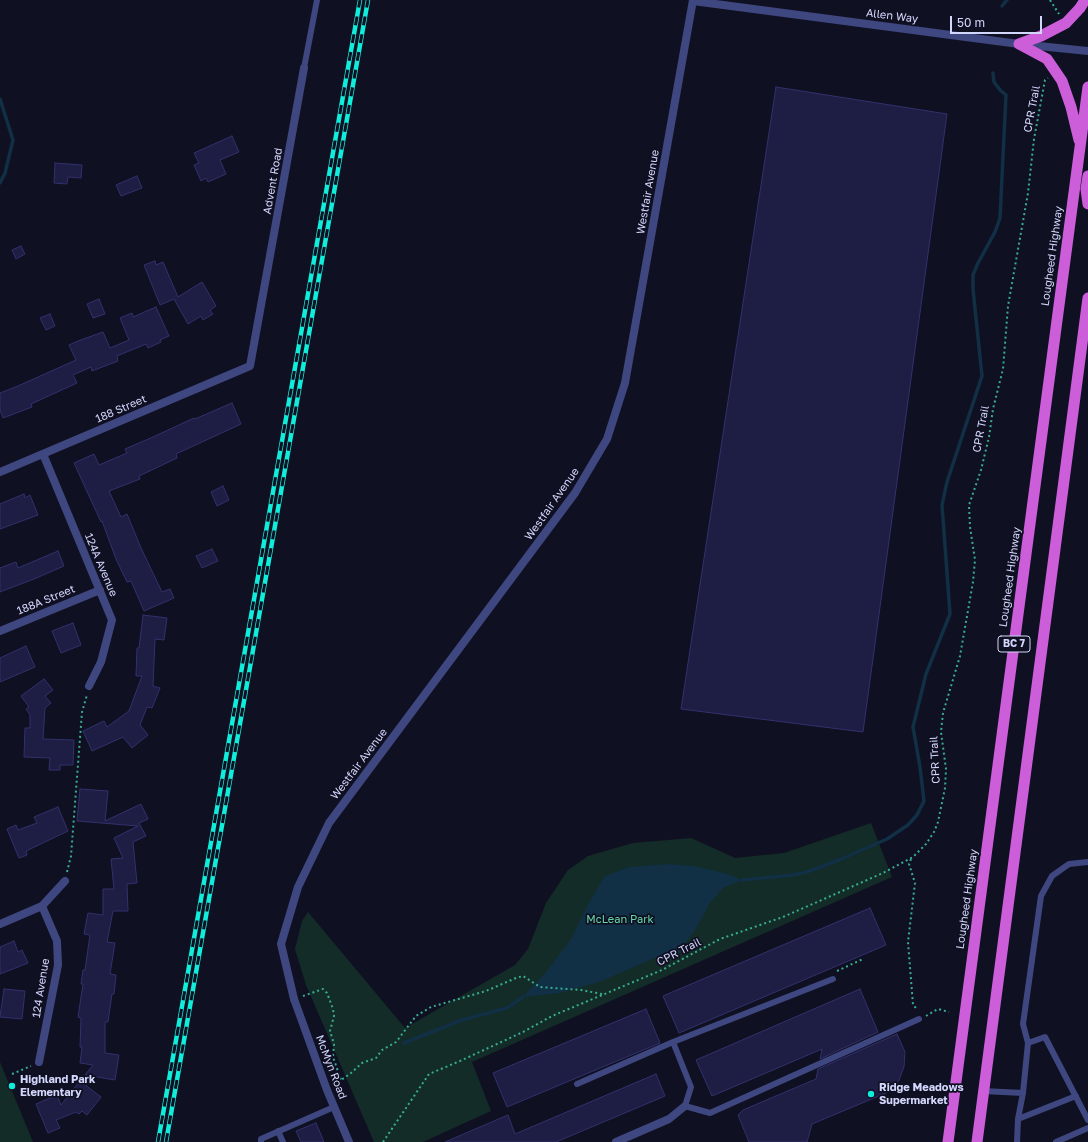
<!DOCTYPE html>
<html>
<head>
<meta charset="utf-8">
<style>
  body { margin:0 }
  #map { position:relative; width:1088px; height:1142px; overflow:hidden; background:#101023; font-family:"Golos Text",sans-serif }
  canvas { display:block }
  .scale { position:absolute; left:950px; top:16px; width:92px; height:18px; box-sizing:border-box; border:2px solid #d4d7fc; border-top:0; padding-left:5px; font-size:12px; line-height:14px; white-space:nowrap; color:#d4d7fc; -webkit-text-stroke:3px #101023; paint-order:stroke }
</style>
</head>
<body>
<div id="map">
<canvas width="1088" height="1142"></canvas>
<div class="scale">50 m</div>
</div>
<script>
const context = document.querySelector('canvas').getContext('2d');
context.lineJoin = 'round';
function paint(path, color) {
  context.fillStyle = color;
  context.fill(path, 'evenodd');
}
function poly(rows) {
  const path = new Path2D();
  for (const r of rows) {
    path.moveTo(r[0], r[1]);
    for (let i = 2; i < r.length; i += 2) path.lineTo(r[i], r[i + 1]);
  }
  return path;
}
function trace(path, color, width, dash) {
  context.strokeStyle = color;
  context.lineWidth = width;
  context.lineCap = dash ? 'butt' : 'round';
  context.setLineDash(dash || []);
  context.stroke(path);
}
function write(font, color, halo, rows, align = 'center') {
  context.font = font + ' "Golos Text",sans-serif';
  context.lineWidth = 3.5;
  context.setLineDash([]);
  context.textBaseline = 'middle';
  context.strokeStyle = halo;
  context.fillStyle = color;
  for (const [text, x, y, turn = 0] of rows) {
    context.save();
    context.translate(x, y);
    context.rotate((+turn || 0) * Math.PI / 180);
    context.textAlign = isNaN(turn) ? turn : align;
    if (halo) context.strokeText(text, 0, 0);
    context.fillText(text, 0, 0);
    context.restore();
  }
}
paint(poly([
  [871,823,892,877,472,1062,491,1111,423,1142,374,1142,306,985,295,949,302,921,308,912,405,1028,515,965,528,949,546,903,568,870,588,856,633,843,691,838,735,858,784,853],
  [0,1062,33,1142,0,1142]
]), '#132c27');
paint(poly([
  [668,864,695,866,731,875,742,880,723,888,710,903,695,930,676,956,657,957,599,982,560,993,523,997,547,971,571,939,588,904,605,876,629,867]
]), '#112f45');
trace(poly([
  [1002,6,1007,0],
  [0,99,13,140,5,173,0,183],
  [742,880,793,875,807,872,839,860,887,839,908,825,917,815,924,801,920,767,913,727,926,674,950,614,942,505,947,482,982,376,973,289,973,275,978,263,995,232,1000,218,1006,95,1000,90,994,82,993,73],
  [404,1043,462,1020,507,1008,523,997]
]), '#112f45', 3.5);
const building = poly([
  [776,87,947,114,863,732,681,709,776,87],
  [232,136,239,152,220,160,226,174,208,182,206,178,201,181,194,165,199,163,194,153,232,136],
  [55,163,82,165,81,178,68,177,67,184,54,183,55,163],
  [137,176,142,188,121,196,116,185,137,176],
  [21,246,25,254,16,259,12,250,21,246],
  [155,261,156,265,163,262,178,297,202,282,216,306,210,310,213,314,203,320,201,316,188,324,174,299,160,305,144,265,155,261],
  [99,299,105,314,93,318,87,304,99,299],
  [156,307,169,336,160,340,161,342,148,348,146,344,117,356,118,361,92,371,91,367,73,375,77,383,31,404,32,407,3,418,0,410,0,393,18,386,76,360,69,345,78,341,103,332,110,348,129,340,120,318,132,313,133,317,156,307],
  [50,314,55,326,46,330,40,318,50,314],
  [232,403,241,424,176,454,177,458,139,476,140,479,109,491,121,517,127,514,141,548,162,592,170,589,174,598,144,611,131,581,127,582,116,559,102,521,101,522,74,463,94,454,99,465,127,453,125,449,153,437,194,418,195,419,232,403],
  [223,486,229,500,217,506,211,492,223,486],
  [24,494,25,498,30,495,38,515,0,529,0,504,24,494],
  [212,549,218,561,202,568,196,556,212,549],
  [58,551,64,566,34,579,0,592,0,568,16,562,18,568,58,551],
  [143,615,167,618,164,640,155,639,153,686,160,688,152,708,147,707,140,725,148,735,132,748,123,737,92,751,83,731,104,721,107,727,129,711,142,676,136,676,137,648,139,648,143,615],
  [73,623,81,645,61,653,52,631,73,623],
  [26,646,35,667,0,682,0,658,26,646],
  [44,679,53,690,45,696,51,703,45,708,43,739,74,740,73,765,60,765,60,770,49,770,50,758,24,757,25,728,30,728,30,715,26,709,29,707,21,696,44,679],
  [80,789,108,791,105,821,141,804,148,819,139,823,146,836,133,842,137,883,127,884,128,911,113,911,107,942,115,943,110,974,116,975,114,994,112,994,108,1022,105,1022,105,1053,119,1055,115,1080,85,1075,93,1065,80,1063,82,1047,80,1047,81,1018,78,1017,83,984,81,984,83,970,85,970,90,935,84,934,88,913,103,915,103,889,114,889,111,859,123,858,114,838,138,826,77,821,80,789],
  [58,807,68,831,26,851,27,855,19,858,7,829,16,825,18,830,37,823,34,817,58,807],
  [870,908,886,945,679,1033,663,996,870,908],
  [14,941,18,952,22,950,28,963,0,974,0,947,14,941],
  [4,989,25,991,22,1019,0,1017,4,989],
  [860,989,878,1032,820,1059,822,1049,712,1096,696,1060,860,989],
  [646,1009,660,1043,507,1107,493,1073,646,1009],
  [897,1034,905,1052,904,1067,899,1080,895,1087,886,1093,812,1124,807,1142,749,1142,738,1115,743,1110,816,1079,818,1069,897,1034],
  [656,1074,665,1096,556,1142,445,1142,508,1115,515,1134,656,1074],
  [80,1081,101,1097,87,1115,82,1111,79,1114,76,1112,56,1120,60,1128,48,1133,36,1104,57,1095,61,1105,80,1081],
  [316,1123,324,1142,301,1142,296,1131,316,1123]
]);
paint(building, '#1e1d43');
trace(building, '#32316d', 1);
trace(poly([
  [1050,0,1059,14],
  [911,859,909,864,915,883,908,942,913,1005,918,1010],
  [67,872,71,856,82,712,87,695],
  [837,971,863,959],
  [303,996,323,989,327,993,333,1009,334,1016,330,1031,334,1044,333,1057,341,1080],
  [926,1016,938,1009,949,1012],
  [12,1074,31,1066],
  [334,1085,351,1073,362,1063,376,1058,382,1050,396,1042,416,1016,431,1007,486,991,516,978,523,976,540,987,581,990,602,994],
  [383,1142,429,1074,460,1061,523,1032,552,1016,662,970,720,939,783,917,883,873,913,857,926,844,934,832,938,822,945,788,946,769,941,732,943,713,960,656,973,582,975,560,970,527,969,505,981,470,989,437,993,409,1003,369,1008,306,1028,193,1034,139,1045,80,1048,78]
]), '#37ae91', 2, [2, 3]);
trace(poly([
  [304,68,317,0],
  [673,1042,691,1087,685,1106,710,1113,919,1019],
  [1028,1043,1023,1024,1041,896,1052,876,1069,864,1088,862],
  [577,1084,673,1042,833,979],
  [983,1091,1023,1093,1028,1043,1045,1037,1088,1120],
  [1018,1119,1076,1096],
  [278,1131,283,1142],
  [261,1142,261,1139,334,1107],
  [1017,1142,1018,1119,1023,1093],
  [1056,1142,1088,1128]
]), '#3e477f', 6);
trace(poly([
  [693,1,1019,44,1088,51],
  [43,454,112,620,101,662,89,686],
  [0,472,250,366,304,68],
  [0,631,100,590],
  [0,924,42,906],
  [294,999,281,944,298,887,329,823,575,493,607,439,625,383,693,0],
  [39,1062,58,965,57,941,42,906,65,881],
  [616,1142,669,1119,685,1106]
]), '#3e477f', 8);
trace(poly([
  [294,999,327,1090,349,1142]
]), '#3e477f', 8);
trace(poly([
  [1019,44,1047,59,1062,81,1071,107,1079,140],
  [1019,44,1041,36,1066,23,1080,8,1085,0],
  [1088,176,1086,189,1088,204],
  [948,1142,1088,87],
  [977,1142,1088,298]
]), '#cc5eda', 11);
const rail = poly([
  [158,1142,360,0],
  [166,1142,368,0]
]);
trace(rail, '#10eddb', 4.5);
trace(rail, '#101023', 3, [9]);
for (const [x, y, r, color] of [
  [12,1086,4,"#10eddb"],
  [871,1094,4,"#10eddb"]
]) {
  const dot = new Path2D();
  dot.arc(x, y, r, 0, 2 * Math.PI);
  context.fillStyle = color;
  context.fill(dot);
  trace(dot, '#101023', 1.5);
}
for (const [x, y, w] of [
  [1014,644,32]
]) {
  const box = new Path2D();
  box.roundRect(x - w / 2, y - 8, w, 16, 3);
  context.fillStyle = '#101023';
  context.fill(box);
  trace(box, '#d4d7fc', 1);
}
write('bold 10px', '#d4d7fc', null, [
  ["BC 7",1014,644]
]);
write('11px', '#d4d7fc', '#101023', [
  ["Allen Way",892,16,7],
  ["CPR Trail",1032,109,-79],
  ["Advent Road",273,181,-80],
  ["Westfair Avenue",648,192,-80],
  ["Lougheed Highway",1052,256,-82],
  ["188 Street",121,409,-23],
  ["CPR Trail",981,429,-79],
  ["Westfair Avenue",552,504,-55],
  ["124A Avenue",101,565,67],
  ["Lougheed Highway",1010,577,-82],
  ["188A Street",46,600,-22],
  ["CPR Trail",935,760,-93],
  ["Westfair Avenue",359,764,-53],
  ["Lougheed Highway",967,899,-82],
  ["CPR Trail",679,952,-27],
  ["124 Avenue",41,988,-81],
  ["McMyn Road",331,1067,69]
]);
write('11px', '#65d7a6', '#101023', [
  ["McLean Park",620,920]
]);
write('bold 11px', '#d4d7fc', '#101023', [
  ["Highland Park",20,1080],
  ["Elementary",20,1093],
  ["Ridge Meadows",879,1088],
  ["Supermarket",879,1101]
], 'left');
</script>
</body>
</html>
